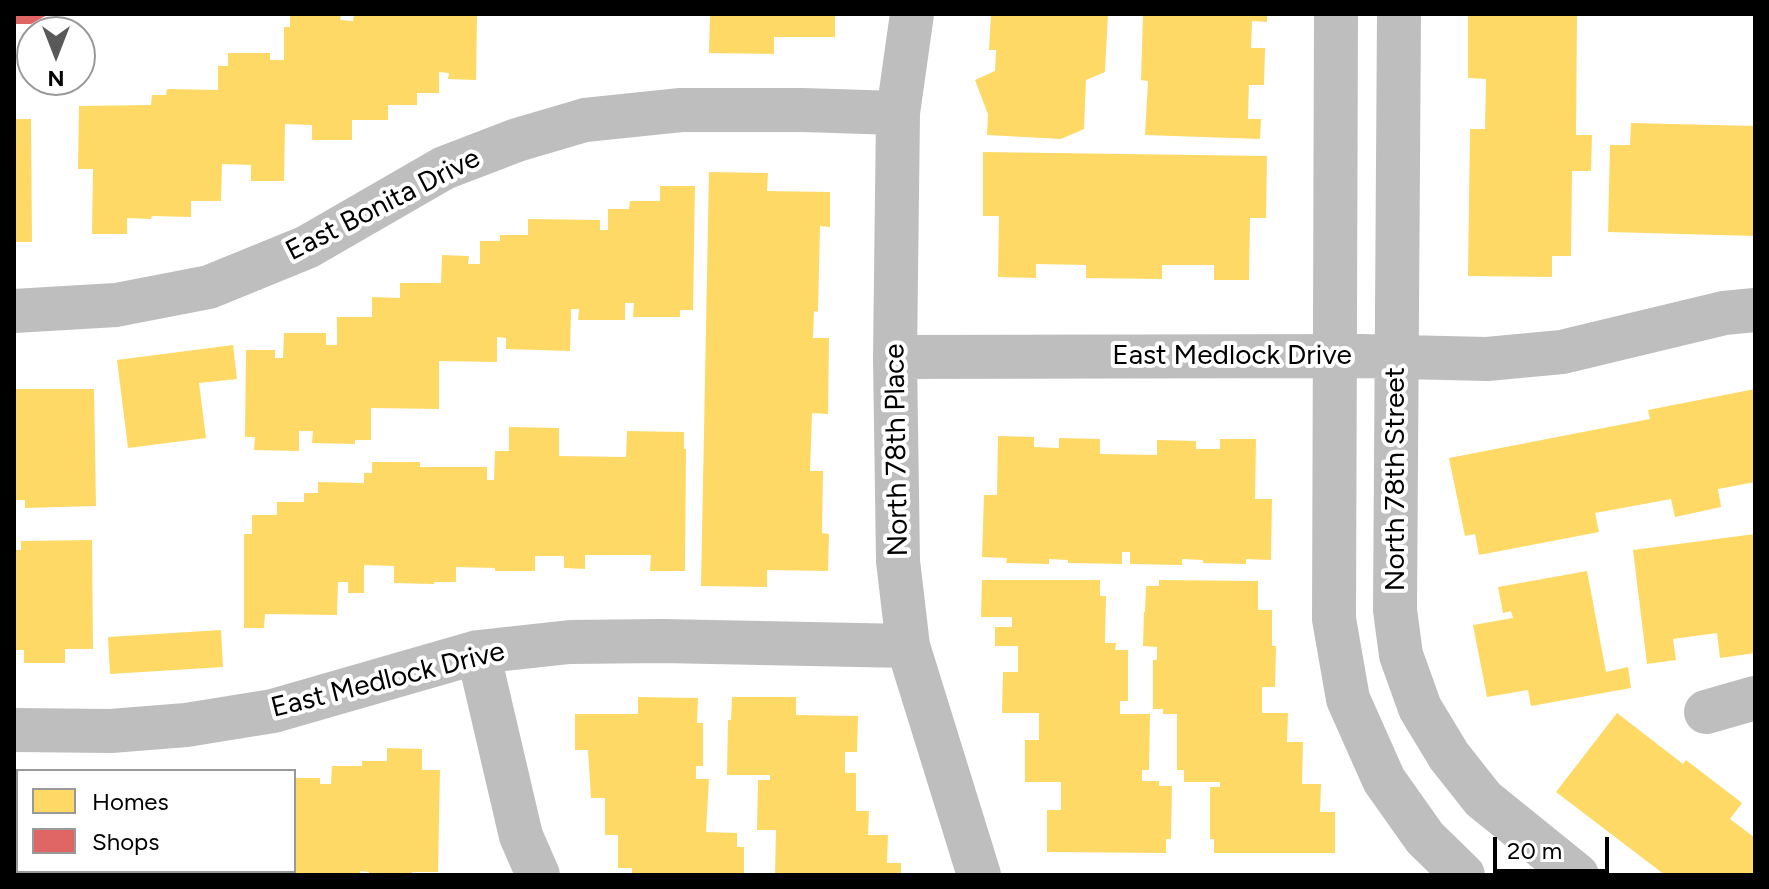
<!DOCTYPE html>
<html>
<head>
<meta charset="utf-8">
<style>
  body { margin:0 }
  #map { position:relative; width:1769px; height:889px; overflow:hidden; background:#fff; font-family:Figtree,sans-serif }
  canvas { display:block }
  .frame { position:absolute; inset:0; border:16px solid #000; pointer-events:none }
  .legend { position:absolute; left:16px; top:769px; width:280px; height:104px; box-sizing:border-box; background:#fff; border:2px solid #999; margin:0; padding:10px 14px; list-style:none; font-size:24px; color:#000 }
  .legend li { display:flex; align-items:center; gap:16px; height:40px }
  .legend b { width:40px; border:2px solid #999 }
  .north { position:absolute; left:16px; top:16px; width:80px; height:80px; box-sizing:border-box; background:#fff; border:2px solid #999; border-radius:50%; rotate:180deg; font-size:22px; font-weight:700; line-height:32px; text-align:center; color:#000 }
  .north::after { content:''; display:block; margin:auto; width:28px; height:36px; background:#595959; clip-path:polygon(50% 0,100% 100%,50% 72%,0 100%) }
  .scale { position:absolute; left:1493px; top:837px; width:116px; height:36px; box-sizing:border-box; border:4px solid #000; border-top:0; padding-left:10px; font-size:24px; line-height:28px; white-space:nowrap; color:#000; -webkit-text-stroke:6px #fff; paint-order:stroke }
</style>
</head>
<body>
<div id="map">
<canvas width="1769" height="889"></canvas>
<div class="frame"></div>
<ul class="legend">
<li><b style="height:22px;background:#ffd966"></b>Homes</li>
<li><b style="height:22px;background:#e06666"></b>Shops</li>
</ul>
<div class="north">N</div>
<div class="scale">20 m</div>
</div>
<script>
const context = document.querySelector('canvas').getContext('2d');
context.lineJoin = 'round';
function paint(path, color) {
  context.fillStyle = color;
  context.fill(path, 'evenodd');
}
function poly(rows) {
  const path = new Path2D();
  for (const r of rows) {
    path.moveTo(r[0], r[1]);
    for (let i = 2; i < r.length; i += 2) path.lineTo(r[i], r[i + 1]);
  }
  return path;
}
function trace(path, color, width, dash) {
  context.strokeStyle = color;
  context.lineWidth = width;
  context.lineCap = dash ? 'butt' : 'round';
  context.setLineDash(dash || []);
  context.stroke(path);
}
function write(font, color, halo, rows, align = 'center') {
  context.font = font + ' Figtree,sans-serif';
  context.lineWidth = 8;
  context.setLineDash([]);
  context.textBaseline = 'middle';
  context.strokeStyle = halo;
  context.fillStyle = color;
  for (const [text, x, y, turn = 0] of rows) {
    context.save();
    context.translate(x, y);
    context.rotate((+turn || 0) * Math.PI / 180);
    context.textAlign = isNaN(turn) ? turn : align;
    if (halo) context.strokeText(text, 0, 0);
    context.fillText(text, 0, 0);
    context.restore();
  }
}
paint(poly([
  [290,14,341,14,340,20,353,21,354,14,477,14,476,80,448,79,449,73,439,72,439,93,417,93,417,105,388,105,388,120,352,120,352,140,312,140,312,125,285,124,284,181,251,181,251,165,222,164,221,201,191,201,191,217,152,216,151,219,127,218,127,234,92,234,93,169,78,169,79,106,151,105,152,95,166,95,167,89,218,90,218,66,228,66,228,53,270,53,270,60,284,60,284,27,290,27],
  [710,14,835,14,835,37,774,37,774,54,709,53],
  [991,14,1108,14,1105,72,1086,80,1084,129,1061,139,987,135,988,114,975,80,995,71,996,50,989,50],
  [1143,14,1267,14,1267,22,1252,21,1251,48,1265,48,1264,85,1249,85,1248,119,1261,119,1260,139,1145,135,1148,81,1141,80],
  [1468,14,1577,14,1576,135,1592,135,1591,171,1572,171,1571,256,1552,256,1552,277,1468,276,1470,129,1485,129,1486,79,1468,78],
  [14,119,31,119,32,242,14,242],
  [1631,123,1755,126,1755,236,1608,232,1610,145,1630,145],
  [983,152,1267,156,1266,218,1250,218,1249,280,1214,280,1214,265,1162,265,1162,279,1086,278,1086,265,1036,264,1036,278,998,277,999,216,983,216],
  [709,172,768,173,767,191,830,192,830,227,820,226,818,312,814,311,813,338,829,338,828,414,812,413,810,471,823,471,822,533,829,534,828,571,767,570,767,587,701,586],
  [660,186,695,186,693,310,680,310,680,317,633,317,634,303,625,303,625,320,578,320,579,309,571,309,570,351,506,349,506,338,497,337,497,362,439,361,439,409,371,408,371,440,355,440,355,444,312,443,313,431,299,431,299,451,254,450,255,437,245,437,246,350,275,350,275,358,283,358,284,333,326,333,326,345,337,345,337,317,372,317,372,297,400,298,400,283,441,283,442,255,469,256,468,264,480,264,480,241,500,241,500,235,528,235,528,219,600,220,600,230,608,230,608,209,629,209,630,201,660,201],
  [233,345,237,379,199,383,206,438,128,448,117,360],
  [14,389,94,389,96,506,25,508,25,500,14,500],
  [1755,389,1755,482,1718,489,1721,507,1675,517,1671,499,1595,513,1599,532,1479,555,1475,534,1465,536,1449,458,1650,419,1648,410],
  [509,427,559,428,559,456,626,457,627,431,684,432,684,449,686,449,685,571,650,571,651,555,585,555,585,569,564,568,564,556,535,556,535,571,495,571,495,568,456,567,456,582,434,582,434,584,394,583,394,566,364,565,364,593,348,593,348,582,338,582,337,615,265,614,264,628,244,628,244,534,252,534,252,515,277,515,277,502,304,502,304,493,318,493,318,482,364,483,364,473,372,473,372,462,420,462,420,467,487,467,487,480,494,480,495,451,509,451],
  [998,436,1034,437,1034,447,1059,448,1059,438,1100,439,1100,454,1157,455,1157,440,1196,441,1196,449,1220,449,1220,439,1256,439,1255,499,1272,499,1271,560,1246,559,1246,564,1203,563,1203,560,1182,559,1182,565,1130,564,1130,552,1122,552,1122,564,1068,563,1068,560,1049,559,1049,564,1006,563,1007,558,982,557,984,495,997,495],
  [1755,534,1755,653,1720,658,1717,633,1673,639,1676,660,1647,664,1633,550],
  [92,540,93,649,65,649,65,663,24,663,24,650,14,650,14,550,21,550,21,541],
  [1587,571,1606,672,1628,667,1631,688,1531,706,1528,690,1487,697,1473,625,1513,618,1511,611,1503,613,1498,587],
  [982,580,1100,580,1100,596,1106,596,1105,643,1116,643,1115,650,1128,650,1128,701,1120,701,1120,714,1150,714,1149,770,1142,770,1142,781,1159,781,1159,786,1172,786,1171,839,1166,839,1166,853,1047,852,1047,810,1061,810,1061,782,1025,782,1025,740,1039,740,1039,713,1002,713,1003,672,1018,672,1018,646,995,646,995,627,1012,627,1012,617,981,617],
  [1159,580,1258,581,1258,610,1272,610,1272,646,1276,646,1275,687,1262,687,1262,713,1288,713,1287,742,1303,742,1302,784,1321,784,1320,812,1335,812,1335,853,1214,853,1214,839,1210,839,1210,787,1220,787,1220,782,1184,782,1184,770,1177,770,1177,714,1163,714,1163,709,1153,709,1153,660,1157,660,1157,647,1143,646,1144,612,1145,612,1146,586,1159,586],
  [221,630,223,667,110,674,108,637],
  [638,697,698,698,697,723,703,723,703,766,696,766,696,779,709,779,706,832,737,833,737,847,744,847,744,875,632,875,632,868,618,868,618,835,605,835,605,798,591,798,588,750,575,750,575,714,638,714],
  [732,697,796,697,796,715,858,716,857,752,845,752,845,773,856,773,856,811,869,811,868,835,888,835,887,863,901,863,901,875,775,875,776,830,757,830,758,780,770,780,770,775,727,775,728,720,731,720],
  [1617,713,1683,764,1686,760,1742,803,1730,819,1755,838,1755,875,1665,875,1556,792],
  [387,748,422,749,422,770,440,770,438,872,412,872,412,875,369,875,369,872,360,871,360,875,111,875,111,871,294,871,294,778,320,778,320,784,331,784,332,766,362,766,362,761,387,761],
  [14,803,18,804,18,871,51,871,51,875,14,875]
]), '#ffd966');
paint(poly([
  [14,14,49,14,31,24,14,24]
]), '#e06666');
trace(poly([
  [912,14,898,113,895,357,898,561,908,646,979,875],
  [1336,14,1334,619,1348,699,1384,780,1425,838,1463,875],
  [1399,14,1395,610,1401,655,1420,708,1449,756,1483,799,1577,875],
  [14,311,116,305,209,287,307,247,444,168,517,140,585,120,681,110,802,110,898,113],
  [895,357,1361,356,1487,359,1562,352,1724,313,1755,310],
  [478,652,521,836,538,875],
  [1706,712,1755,698],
  [14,730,111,731,186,725,273,711,478,652,570,642,662,641,908,646]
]), '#bebebe', 44);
write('28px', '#000', '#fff', [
  ["East Bonita Drive",383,205,-27],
  ["East Medlock Drive",1232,356],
  ["North 78th Place",897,450,-91],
  ["North 78th Street",1396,479,-90],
  ["East Medlock Drive",388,680,-14]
]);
</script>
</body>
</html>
